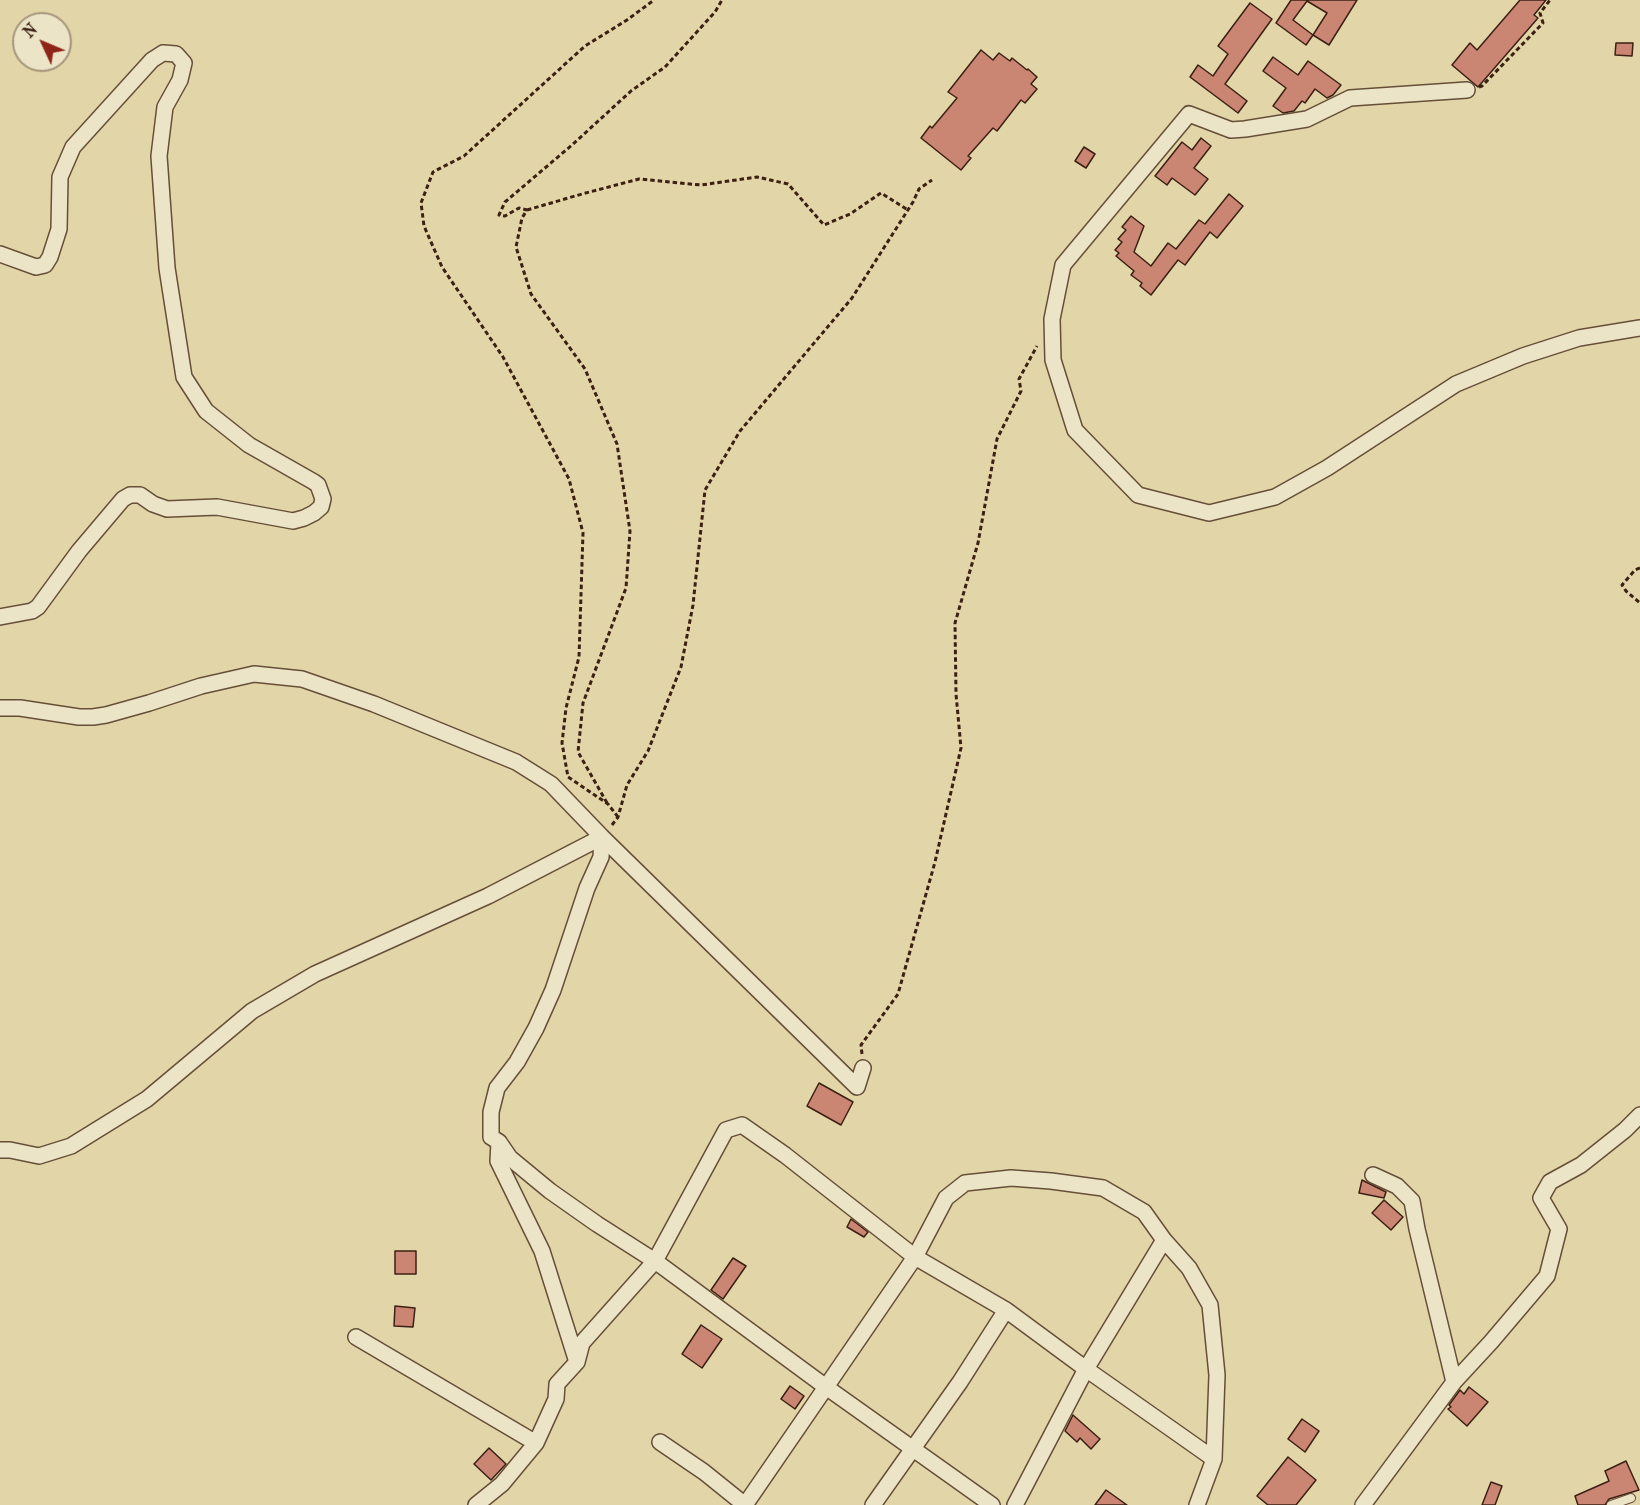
<!DOCTYPE html>
<html>
<head>
<meta charset="utf-8">
<style>
  body { margin:0 }
  #map { position:relative; width:1640px; height:1505px; overflow:hidden; background:#e2d6a8; font-family:"IM FELL French Canon",serif }
  canvas { display:block }
  .north { position:absolute; left:12px; top:12px; width:60px; height:60px; box-sizing:border-box; background:#ece4c6; border:2px solid #a6967e; border-radius:50%; rotate:314deg; font-size:16px; font-weight:700; line-height:24px; text-align:center; color:#3c2013 }
  .north::after { content:''; display:block; margin:auto; width:21px; height:27px; background:#8f2418; clip-path:polygon(50% 0,100% 100%,50% 72%,0 100%) }
</style>
</head>
<body>
<div id="map">
<canvas width="1640" height="1505"></canvas>
<div class="north">N</div>
</div>
<script>
const context = document.querySelector('canvas').getContext('2d');
context.lineJoin = 'round';
function paint(path, color) {
  context.fillStyle = color;
  context.fill(path, 'evenodd');
}
function poly(rows) {
  const path = new Path2D();
  for (const r of rows) {
    path.moveTo(r[0], r[1]);
    for (let i = 2; i < r.length; i += 2) path.lineTo(r[i], r[i + 1]);
  }
  return path;
}
function trace(path, color, width, dash) {
  context.strokeStyle = color;
  context.lineWidth = width;
  context.lineCap = dash ? 'butt' : 'round';
  context.setLineDash(dash || []);
  context.stroke(path);
}
const building = poly([
  [1291,0,1357,0,1329,45,1313,35,1327,13,1307,1,1293,20,1313,35,1306,45,1276,23,1291,0],
  [1520,0,1546,0,1534,15,1538,18,1478,87,1452,65,1470,43,1477,50,1520,0],
  [1250,3,1272,19,1225,84,1247,101,1238,113,1190,77,1198,65,1213,76,1228,54,1218,46,1250,3],
  [1616,43,1633,43,1632,56,1615,55,1616,43],
  [981,50,993,60,999,53,1010,61,1012,58,1027,70,1028,69,1037,77,1031,84,1037,89,1025,103,1021,100,997,131,993,128,968,156,971,158,961,170,921,138,930,126,932,128,957,98,948,92,981,50],
  [1273,57,1298,75,1308,61,1341,85,1333,95,1327,98,1315,89,1305,103,1302,101,1294,111,1283,113,1273,106,1286,88,1263,71,1273,57],
  [1201,138,1211,146,1194,168,1208,179,1195,195,1172,178,1167,185,1155,176,1182,142,1192,150,1201,138],
  [1084,147,1095,154,1086,168,1075,161,1084,147],
  [1229,194,1243,206,1217,238,1210,232,1185,265,1178,260,1151,295,1140,286,1142,283,1131,275,1134,271,1116,256,1119,253,1115,250,1122,242,1118,239,1126,230,1122,227,1131,216,1144,226,1134,252,1151,266,1168,243,1176,249,1199,220,1205,224,1229,194],
  [819,1083,853,1102,841,1125,807,1106,819,1083],
  [1362,1180,1386,1192,1384,1198,1359,1193,1362,1180],
  [1384,1200,1403,1217,1391,1230,1372,1213,1384,1200],
  [851,1219,868,1232,864,1237,847,1227,851,1219],
  [395,1251,416,1251,416,1274,395,1274,395,1251],
  [733,1258,746,1266,723,1299,711,1290,733,1258],
  [395,1306,415,1308,413,1327,394,1326,395,1306],
  [701,1325,722,1339,702,1368,682,1354,701,1325],
  [790,1386,804,1396,795,1409,781,1399,790,1386],
  [1469,1387,1488,1402,1467,1426,1448,1409,1451,1407,1449,1405,1460,1390,1464,1394,1469,1387],
  [1073,1415,1100,1439,1091,1449,1080,1438,1077,1442,1065,1431,1073,1415],
  [1302,1419,1319,1431,1305,1452,1288,1439,1302,1419],
  [489,1448,506,1464,491,1480,474,1464,489,1448],
  [1288,1457,1316,1480,1296,1505,1268,1505,1257,1496,1288,1457],
  [1626,1461,1639,1490,1609,1499,1605,1505,1578,1505,1575,1496,1609,1481,1605,1471,1626,1461],
  [1491,1482,1502,1486,1495,1505,1482,1505,1491,1482],
  [1106,1490,1127,1505,1095,1505,1106,1490]
]);
paint(building, '#cb8573');
trace(building, '#3c2013', 1.5);
const lane = poly([
  [1611,1505,1631,1498]
]);
const street = poly([
  [1467,90,1350,98,1307,119,1245,129,1231,130,1189,114,1063,265,1052,319,1053,360,1075,430,1138,495,1209,513,1275,497,1327,468,1456,384,1523,356,1579,338,1640,328],
  [0,254,36,267,45,265,50,257,59,229,60,177,73,147,152,60,163,53,176,54,184,63,180,80,165,107,159,156,167,268,184,377,206,411,249,445,314,482,318,485,323,499,321,507,314,513,304,518,293,521,217,507,167,509,153,504,140,495,130,495,123,499,79,551,38,607,32,611,0,617],
  [0,708,20,708,79,717,93,717,106,715,149,703,201,686,254,674,302,679,374,704,516,762,551,784,602,837,857,1087,863,1068],
  [499,1142,510,1158,550,1191,597,1224,655,1261,826,1387,745,1505],
  [0,1150,10,1150,39,1156,71,1146,147,1099,252,1011,315,974,488,896,602,837],
  [1373,1175,1397,1186,1412,1201,1417,1229,1454,1382],
  [356,1337,536,1443],
  [577,1362,542,1251,498,1161,499,1142,491,1137,491,1112,497,1088,517,1062,536,1028,553,990,587,888,601,857,602,837],
  [660,1442,704,1472,745,1505],
  [476,1505,502,1484,536,1443,556,1399,557,1384,577,1362,582,1343,655,1261,726,1130,742,1125,785,1155,915,1257,1006,1310,1086,1369,1214,1459],
  [873,1505,960,1382,1006,1310],
  [992,1505,826,1387,915,1257,946,1198,965,1183,1011,1178,1051,1181,1103,1188,1144,1212,1164,1240,1189,1268,1210,1305,1217,1375,1214,1459,1197,1505],
  [1015,1505,1086,1369,1164,1240],
  [1363,1505,1454,1382,1491,1342,1547,1276,1559,1229,1541,1198,1550,1182,1581,1165,1625,1130,1640,1115]
]);
trace(lane, '#664e38', 10);
trace(street, '#664e38', 18);
trace(poly([
  [1479,87,1482,86,1543,23,1540,13,1550,0],
  [527,210,582,194,639,179,701,185,757,177,788,184,824,225,850,214,881,193,908,210],
  [1640,568,1635,570,1622,585,1626,591,1640,603],
  [607,803,578,752,583,703,626,588,630,531,617,444,585,369,531,294,516,247,522,218,527,210,519,208,505,216,499,215,505,202,572,145,631,91,665,67,715,12,722,0],
  [618,817,608,804,568,777,562,743,566,708,579,657,583,533,569,479,503,357,442,267,424,226,421,203,433,172,464,156,585,46,627,20,654,0],
  [612,825,618,817,627,785,648,751,681,667,693,605,705,490,740,431,852,298,913,202,919,189,932,180],
  [862,1054,861,1045,898,994,935,862,961,748,956,694,955,623,978,543,997,439,1021,391,1019,379,1037,346]
]), '#3c2013', 3, [4.5, 3]);
trace(lane, '#ece4c6', 8);
trace(street, '#ece4c6', 15);
</script>
</body>
</html>
